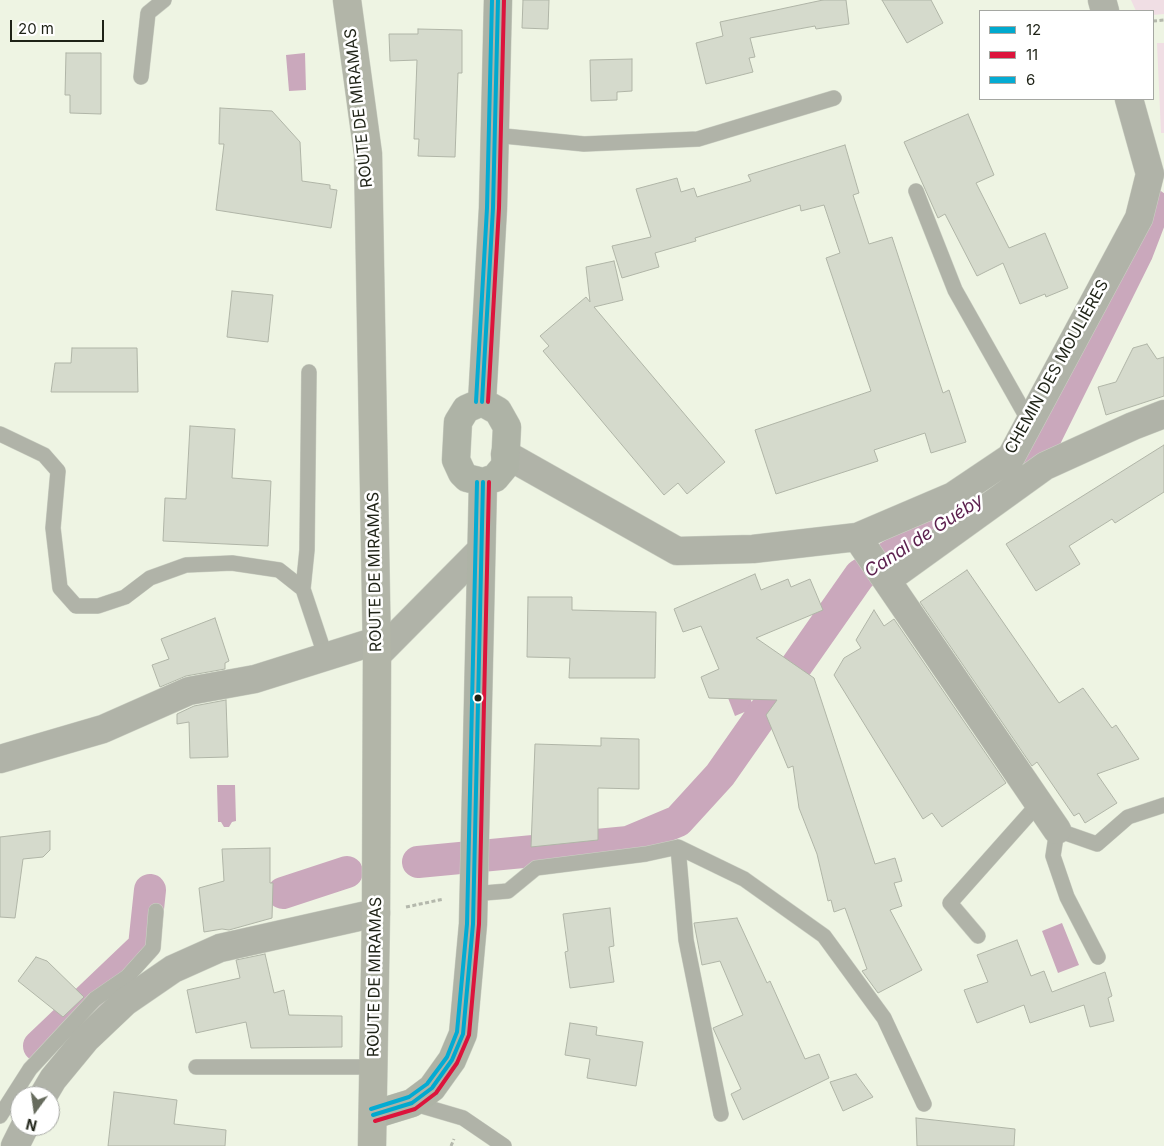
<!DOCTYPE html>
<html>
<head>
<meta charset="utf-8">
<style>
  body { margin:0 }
  #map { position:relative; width:1164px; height:1146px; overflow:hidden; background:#eef4e3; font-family:Inter,sans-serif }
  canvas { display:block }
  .legend { position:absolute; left:979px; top:10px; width:175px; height:90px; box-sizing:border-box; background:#fff; border:1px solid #a5a7a2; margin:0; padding:6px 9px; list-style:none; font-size:15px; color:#1e2216 }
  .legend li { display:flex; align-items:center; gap:10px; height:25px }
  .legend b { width:25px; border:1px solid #a5a7a2 }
  .north { position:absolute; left:10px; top:1086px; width:50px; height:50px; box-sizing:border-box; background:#fff; border:1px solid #a5a7a2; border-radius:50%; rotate:194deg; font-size:14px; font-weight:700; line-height:20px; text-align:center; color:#1e2216 }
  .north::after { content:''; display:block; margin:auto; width:18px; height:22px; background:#676c5e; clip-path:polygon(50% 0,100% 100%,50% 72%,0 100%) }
  .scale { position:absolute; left:10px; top:20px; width:94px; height:22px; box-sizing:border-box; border:2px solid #1e2216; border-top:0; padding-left:6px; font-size:15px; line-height:18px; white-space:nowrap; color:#1e2216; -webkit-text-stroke:4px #fff; paint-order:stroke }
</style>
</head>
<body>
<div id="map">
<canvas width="1164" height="1146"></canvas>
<ul class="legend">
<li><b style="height:6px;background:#00a9ce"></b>12</li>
<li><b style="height:6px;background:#dc143c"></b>11</li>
<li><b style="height:6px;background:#04abd3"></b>6</li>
</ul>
<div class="north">N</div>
<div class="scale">20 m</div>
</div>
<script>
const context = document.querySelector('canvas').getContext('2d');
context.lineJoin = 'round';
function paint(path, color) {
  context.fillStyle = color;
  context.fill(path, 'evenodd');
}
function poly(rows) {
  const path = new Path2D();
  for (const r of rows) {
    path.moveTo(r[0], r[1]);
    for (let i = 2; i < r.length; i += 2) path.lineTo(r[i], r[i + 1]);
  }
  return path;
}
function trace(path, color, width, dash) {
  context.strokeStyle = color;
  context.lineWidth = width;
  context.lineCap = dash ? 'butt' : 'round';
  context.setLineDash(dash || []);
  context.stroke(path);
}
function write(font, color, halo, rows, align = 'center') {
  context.font = font + ' Inter,sans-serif';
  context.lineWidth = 5;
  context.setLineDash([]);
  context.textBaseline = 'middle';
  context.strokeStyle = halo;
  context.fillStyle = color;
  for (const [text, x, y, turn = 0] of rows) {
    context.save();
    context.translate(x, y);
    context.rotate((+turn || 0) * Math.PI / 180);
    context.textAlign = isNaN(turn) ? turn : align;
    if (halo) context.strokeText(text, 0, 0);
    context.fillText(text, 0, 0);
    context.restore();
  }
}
paint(poly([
  [1131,0,1164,0,1164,14,1153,15,1153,11,1136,11],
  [1157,43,1164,43,1164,133,1161,133]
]), '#f0dee4');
paint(poly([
  [305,53,306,90,289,91,286,55],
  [742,677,754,708,735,716,723,685],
  [217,785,235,785,236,821,232,822,229,827,224,827,221,822,218,822],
  [1062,923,1079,965,1058,973,1042,931]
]), '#caa8bc');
trace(poly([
  [418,862,628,842,678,821,720,775,860,575,1031,467,1137,253,1150,219,1153,205],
  [283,893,347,872],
  [39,1046,144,946,150,890]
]), '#caa8bc', 32);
const building = poly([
  [523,0,549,0,548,29,522,28,523,0],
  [823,0,846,0,849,24,816,29,815,26,750,38,755,57,749,58,753,72,706,84,696,43,723,36,720,22,823,0],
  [882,0,931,0,943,23,907,43,882,0],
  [418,29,462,30,462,73,458,73,455,157,418,156,419,139,414,139,417,60,390,61,389,34,418,34,418,29],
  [66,53,101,53,101,114,70,113,70,95,65,95,66,53],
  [632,59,632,91,617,92,617,100,591,101,590,60,632,59],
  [220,108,272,111,300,142,302,181,330,185,330,189,337,190,331,228,216,210,224,144,219,144,220,108],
  [968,114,994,175,976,183,1009,248,1045,233,1068,288,1046,297,1045,294,1020,304,1003,263,977,276,945,214,938,218,904,142,968,114],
  [845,145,859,193,853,195,869,244,892,237,943,393,949,390,966,442,931,453,925,433,874,450,878,461,776,494,755,430,871,391,826,258,840,253,824,205,801,211,800,205,695,238,696,241,655,253,659,267,622,278,612,246,651,237,636,189,677,178,681,192,694,188,697,197,751,181,748,175,845,145],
  [614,261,623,300,594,307,725,462,687,494,678,483,664,495,543,351,549,346,540,336,586,297,590,302,586,267,614,261],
  [232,291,273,295,268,342,227,337,232,291],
  [1147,344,1157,359,1164,357,1164,396,1106,415,1098,387,1116,382,1133,348,1147,344],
  [72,348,137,348,138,392,51,392,55,363,71,363,72,348],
  [190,426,235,429,232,478,271,481,268,546,163,541,165,498,186,499,190,426],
  [1164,445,1164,492,1115,523,1112,519,1069,546,1080,564,1036,591,1006,544,1164,445],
  [967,570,1059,703,1083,688,1112,728,1116,725,1139,759,1097,774,1117,803,1085,823,1079,813,1074,816,1037,762,1032,766,920,602,967,570],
  [755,574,761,590,788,579,791,587,810,579,823,610,756,638,814,678,875,864,895,858,902,881,894,883,902,906,890,910,922,970,878,993,862,971,867,969,845,908,834,912,831,900,828,901,817,854,799,808,793,766,788,768,766,715,777,700,709,698,701,677,719,669,701,626,683,632,674,609,755,574],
  [528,597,572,597,572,610,656,612,655,678,569,678,570,658,527,657,528,597],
  [874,610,884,626,894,619,1006,783,942,827,932,813,923,819,834,675,844,658,861,648,856,640,874,610],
  [215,618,229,661,225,663,225,669,186,676,160,687,152,665,169,659,161,639,215,618],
  [226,700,228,757,190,758,189,722,177,724,177,714,194,706,226,700],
  [601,738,639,739,639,789,598,788,598,840,531,847,535,744,601,746,601,738],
  [50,831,50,850,43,857,23,859,15,918,0,917,0,837,50,831],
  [270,848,270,883,273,883,272,918,229,930,222,929,204,932,199,888,224,881,222,849,270,848],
  [610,908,614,946,609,947,614,982,570,988,565,952,568,951,563,914,610,908],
  [737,918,767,983,770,981,805,1059,819,1054,829,1078,743,1120,731,1094,741,1089,713,1028,743,1015,720,961,702,965,694,923,737,918],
  [1017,940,1031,976,1044,971,1052,992,1105,972,1112,996,1108,998,1114,1021,1090,1027,1084,1005,1030,1023,1024,1005,977,1023,964,990,988,982,977,955,1017,940],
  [265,954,274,993,284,990,289,1015,342,1016,342,1047,251,1048,246,1022,196,1033,187,990,240,978,236,960,265,954],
  [36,957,47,961,84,997,63,1017,18,981,36,957],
  [570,1023,597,1027,596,1035,643,1042,636,1086,587,1078,590,1059,565,1055,570,1023],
  [856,1074,873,1097,843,1111,830,1082,856,1074],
  [114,1092,177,1100,174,1124,226,1130,225,1146,108,1146,114,1092],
  [916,1118,1015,1129,1014,1146,917,1146,916,1118]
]);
paint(building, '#d5dacc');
trace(building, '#b0b5a7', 1);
const lane = poly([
  [141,77,148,13,164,0],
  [494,135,584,144,698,139,834,98],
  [916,191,955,290,1029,421],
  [0,434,44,455,58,471,53,528,60,588,76,606,98,606,125,597,150,578,186,565,232,563,279,570,303,589,326,658],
  [303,589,307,550,309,372],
  [678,847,686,940,721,1114],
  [472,894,508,891,536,868,646,854,678,847,744,879,824,936,884,1018,924,1104],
  [978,936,950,903,1039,803],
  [1098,957,1067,897,1053,856,1057,830,1097,844,1128,817,1164,805],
  [196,1067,374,1067],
  [412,1103,463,1118,504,1146],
  [0,1116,30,1069,95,999,127,977,153,948,156,911]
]);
const street = poly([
  [1102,0,1105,11],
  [505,454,677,551,753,549,857,537,953,496,1011,457,1139,218,1150,174,1129,99],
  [857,537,1057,830],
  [887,580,1045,466,1133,426,1164,414],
  [377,655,481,550],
  [0,759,103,729,189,691,255,679,376,641],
  [43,1096,53,1079,86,1039,125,1002,173,969,220,948,376,913],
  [15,1146,25,1126]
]);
const secondary = poly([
  [482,402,493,208,498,0],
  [482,402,498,411,507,427,505,466,495,478,483,482,467,478,462,473,456,460,458,422,466,409,482,402],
  [373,1115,412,1103,432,1088,452,1060,463,1034,473,924,483,482]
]);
const primary = poly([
  [347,0,368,154,377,655,376,913,372,1146]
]);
trace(lane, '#ccd1c4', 16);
trace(street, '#ccd1c4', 29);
trace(secondary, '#ccd1c4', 29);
trace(primary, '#ccd1c4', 29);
trace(poly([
  [1153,21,1164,20],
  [406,907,444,899],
  [451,1146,454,1139]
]), '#b4b8ac', 3, [4, 2.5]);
trace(lane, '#b0b3a8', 15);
trace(street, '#b0b3a8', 28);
trace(secondary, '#aeb3a6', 28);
trace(primary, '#b2b5a8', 28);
trace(poly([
  [482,402,493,208,498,0],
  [373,1115,412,1103,432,1088,452,1060,463,1034,473,924,483,482]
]), '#00a9ce', 4);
trace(poly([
  [488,402,499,208,504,0],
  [375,1121,415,1109,436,1093,457,1063,469,1035,479,924,489,482]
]), '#dc143c', 4);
trace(poly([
  [476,402,487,208,492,0],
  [371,1109,409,1097,427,1084,447,1057,457,1032,467,924,477,482]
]), '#04abd3', 4);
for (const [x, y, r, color] of [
  [478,698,4.5,"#1e2216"]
]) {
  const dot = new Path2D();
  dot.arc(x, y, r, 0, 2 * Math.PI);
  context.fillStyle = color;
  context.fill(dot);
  trace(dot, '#fff', 2);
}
write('16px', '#1e2216', '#fff', [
  ["ROUTE DE MIRAMAS",359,108,-96],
  ["CHEMIN DES MOULIÈRES",1057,367,-61],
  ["ROUTE DE MIRAMAS",375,572,-91],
  ["ROUTE DE MIRAMAS",375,977,-89]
]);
write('italic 18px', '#5d214f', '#fff', [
  ["Canal de Guéby",924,536,-33]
]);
</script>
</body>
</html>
